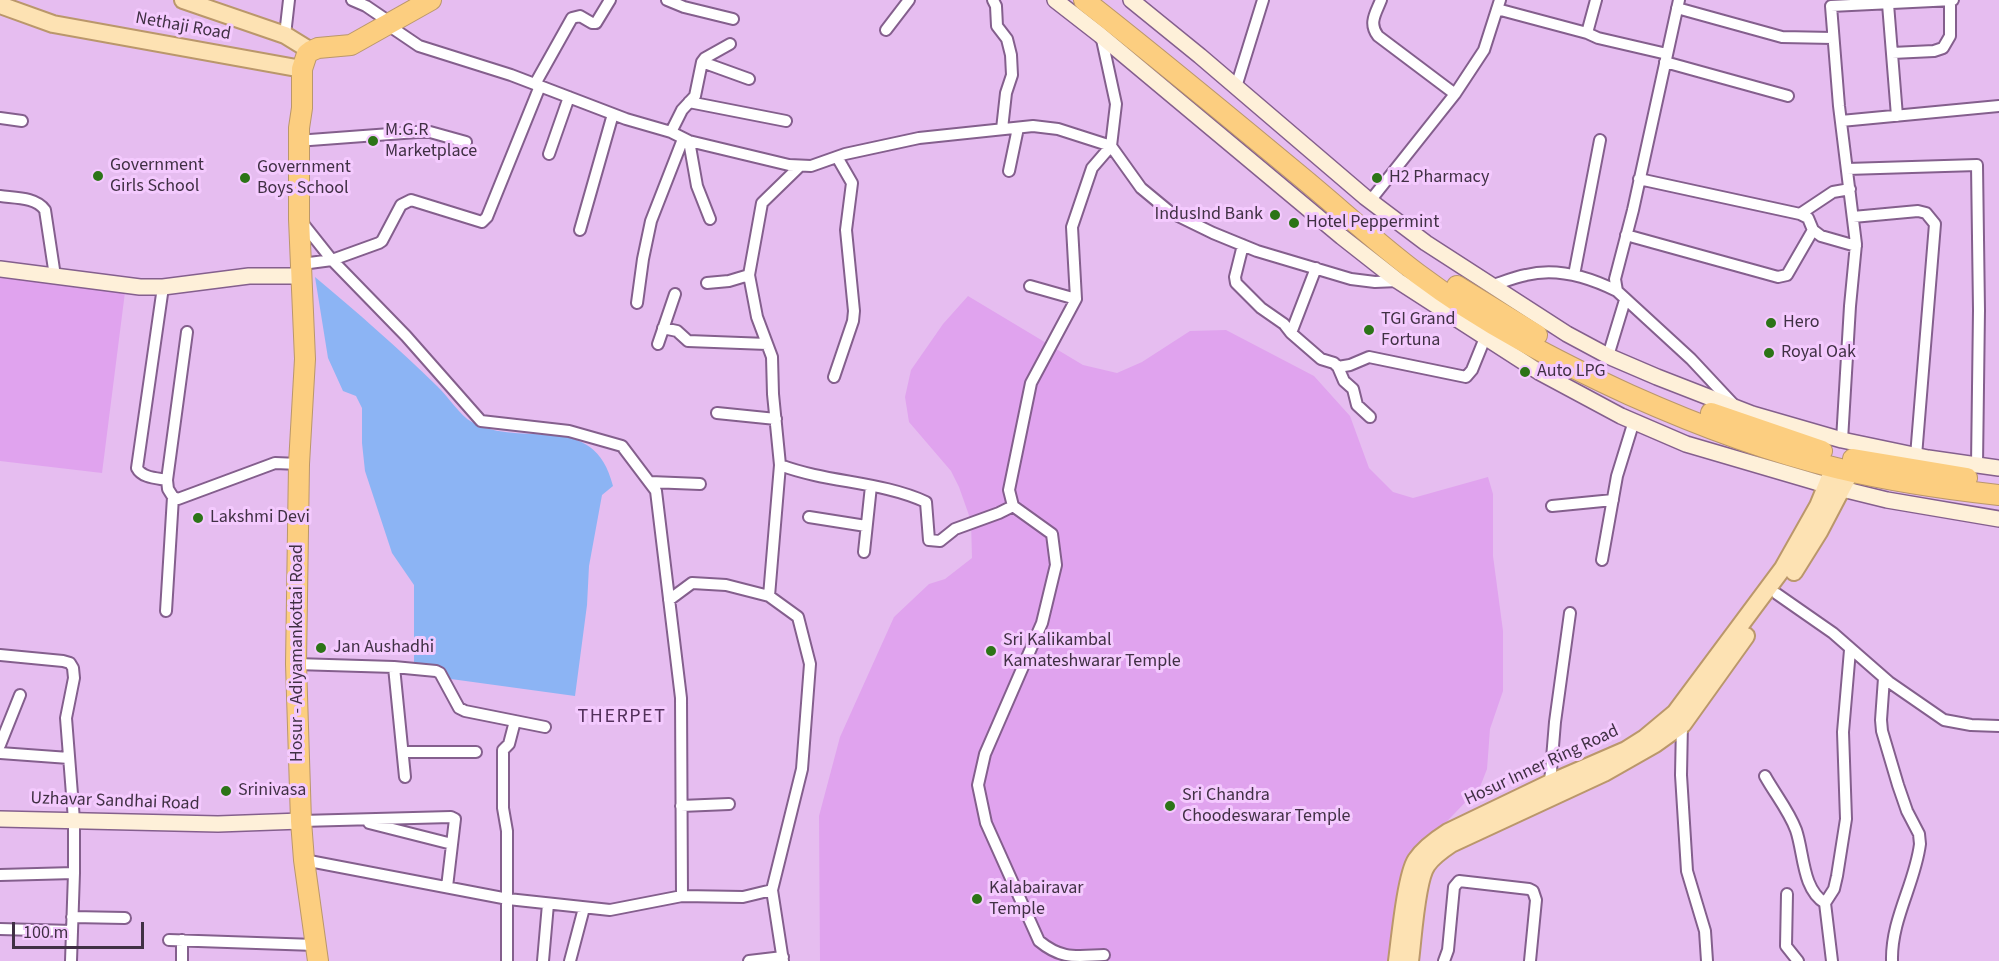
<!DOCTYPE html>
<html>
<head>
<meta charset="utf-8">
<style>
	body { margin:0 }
	#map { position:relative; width:1999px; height:961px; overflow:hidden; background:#e6bdf0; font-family:"Source Sans 3",sans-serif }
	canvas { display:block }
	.scale { position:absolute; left:12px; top:922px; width:132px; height:27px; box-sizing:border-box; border:3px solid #403044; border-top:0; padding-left:8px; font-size:18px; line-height:21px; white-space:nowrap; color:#403044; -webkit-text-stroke:4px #f4cafe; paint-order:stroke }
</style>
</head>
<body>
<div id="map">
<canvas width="1999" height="961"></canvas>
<div class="scale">100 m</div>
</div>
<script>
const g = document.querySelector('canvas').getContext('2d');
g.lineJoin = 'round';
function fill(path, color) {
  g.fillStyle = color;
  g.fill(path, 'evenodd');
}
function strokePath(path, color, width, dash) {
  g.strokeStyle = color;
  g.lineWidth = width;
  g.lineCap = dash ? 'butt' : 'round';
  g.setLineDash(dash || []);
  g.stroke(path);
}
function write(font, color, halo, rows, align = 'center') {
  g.font = font + ' "Source Sans 3",sans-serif';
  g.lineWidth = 6;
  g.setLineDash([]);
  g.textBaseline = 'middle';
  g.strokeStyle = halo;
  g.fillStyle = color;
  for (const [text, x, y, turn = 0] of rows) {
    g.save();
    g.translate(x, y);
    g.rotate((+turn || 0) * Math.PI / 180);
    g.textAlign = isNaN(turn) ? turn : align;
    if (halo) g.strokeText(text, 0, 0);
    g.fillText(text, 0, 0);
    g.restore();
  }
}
const green = new Path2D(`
	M0,274l125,18 -23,181 -102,-12z
	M968,296l115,69 34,8 25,-11 48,-31 36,-1 88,46 36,40 19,52 24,24 20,6 75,-21 5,17v62l10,75v60l-13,38 -3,40 -7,18 -77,80 -4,47 -9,47h-570l-1,-145 21,-79 54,-120 35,-33 16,-5 27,-21 -1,-37 -12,-34 -8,-16 -42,-49 -4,-25 6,-27 32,-46z`);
const water = new Path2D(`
	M315,277c42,35 83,71 122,109 11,10 23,30 35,36 50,28 122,-14 141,64l-11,9 -13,71 -2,39 -12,91 -124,-17 -37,-15v-79l-22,-32 -27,-82 -3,-28v-35l-6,-12 -13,-5 -15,-33z`);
const street = new Path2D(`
	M352,0l14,6 25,17
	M667,0l17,7 49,12
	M993,0l3,6 1,20 10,13 4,16 1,20 -6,18 -4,36
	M1381,0c-5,13 -13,23 -3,36l77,58
	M1596,0l-9,33 11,5 69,16
	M1679,0l-46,210 -18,69 2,12 74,68 43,46
	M1888,4l9,112
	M1677,8l105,29 51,1
	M1497,9l90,24
	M388,25l31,21 92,29 115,44 45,13 18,9 100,24 22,1 34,-12 74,-16 114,-12 25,3 53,17 30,42 29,24 43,21 44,18 94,28 24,3 23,-1
	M886,30l23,-30
	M285,35l4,-35
	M1101,35l15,69 -5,42 -19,22 -20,59 4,72 -45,84 -22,107 4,16 39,28 4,31 -14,58 -57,131 -7,31 8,38 53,118c23,19 37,15 65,14
	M1892,53l42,-2 9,-3 7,-12v-36
	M702,62l47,17
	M1665,62l123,34
	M535,84l37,-66 8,-2 12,7h4l14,-23
	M1236,87l27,-87
	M689,102l97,19
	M0,118l22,3
	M1841,121l158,-15
	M671,132l11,-22 13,-14 7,-34 3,-4 25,-14
	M310,140l107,-8h13l36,10
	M689,141l8,45 13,33
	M549,154l20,-57
	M800,166l-38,37 -13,72 8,42 15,40 1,37 7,71c48,18 100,16 146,37l3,38 11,1 15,-12 44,-16 14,-7
	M1847,169l130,-4 2,145 -2,155
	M1009,171l9,-43
	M1639,179l161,35 8,4 5,12 8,6 35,10
	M0,196c15,2 36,1 45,14l10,66
	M1370,201l85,-107 29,-44 16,-50
	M1800,214l33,-22 17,-3
	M1853,217l65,-6 8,2 9,11 -19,232
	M301,221l31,39 74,76 75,85 88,10 53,15 34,45 25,207 1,198 -72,14 -102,-11 -204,-39
	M580,230l33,-116
	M1626,235l152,42 9,-2 26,-45
	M1243,245l-8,32 1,6 25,25 23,16 7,9
	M302,264l30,-4 47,-17 3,-2 19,-36 10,-5 71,22 5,-5 53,-131
	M1316,268l-25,65 30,26 13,4 4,4 6,14 9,8 4,16 13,12
	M1574,275l26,-135
	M707,283l22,-2 20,-6
	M1030,286l46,13
	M1491,286c12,-4 24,-9 35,-11 31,-8 63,2 91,16
	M163,287l-26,181c5,10 20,10 30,12l1,9 5,8 5,2 97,-36 24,1
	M637,303l6,-44 8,-38 32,-82
	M663,328l14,3 11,10 79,3
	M658,344l17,-50
	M1608,356l17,-56
	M1338,367l12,-2 19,-8 97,20 6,-7 13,-32
	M834,377l19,-56 1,-10 -8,-81 6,-47 -15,-26
	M717,413l59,6
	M1842,440l8,-134 6,-62 -17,-138 -8,-100 122,-6
	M167,480l20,-148
	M650,482l50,2
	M1552,506l61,-6
	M809,517l57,9
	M864,552l7,-66
	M1602,560l15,-84 17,-55
	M1777,594l56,39 56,49 55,38 27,5 28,1
	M769,596l11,-131
	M669,600l23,-17 34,2 43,11 29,21 12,47 -8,105 -30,121 -29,7 -61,-1
	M166,611l7,-114
	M0,655l63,6 7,2 3,5 1,10 -8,40 8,102v53l-3,88
	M296,664l98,3 42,4 4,2 19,35 6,3 80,16
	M394,667l11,110
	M1884,678l-3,42 1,11 16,54 9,26 12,23 1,10c-5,40 -29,75 -28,117
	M1682,723l-1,52 6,96 18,60 2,30
	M0,745l20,-50
	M403,752h73
	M0,753l69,5
	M1765,776c10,18 24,35 31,54 8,23 6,59 29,73
	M1550,783l5,-61 15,-109
	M681,806l48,-2
	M301,821l150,-4 4,2 -8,68
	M369,823l83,21
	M0,875l74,-2
	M772,890l11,71
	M1787,894l-1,52 12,15
	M72,917l53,1
	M0,929l72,2
	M169,940l146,5
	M182,961v-21
	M507,961v-130l-4,-23v-58l6,-6 6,-23
	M543,961l5,-57
	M570,961l14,-53
	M749,961l34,-4
	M1444,961l4,-11 6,-63 5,-6 70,8 4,2 3,9 -6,61
	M1832,961l-7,-58 9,-14 3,-13 9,-57 -3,-87 7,-82`);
const secondary = new Path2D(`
	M1055,0l45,35 242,202 56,44 141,91 82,44 65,28 140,41 61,15 112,19
	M1131,0l69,56 165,141 61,46 141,91 41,22 49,21 95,37 90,26 86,18 71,10
	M0,269l140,18h23l86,-11h54
	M0,819l218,5 83,-3`);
const primary = new Path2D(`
	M183,0l102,35 26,16
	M0,5l53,19 249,45
	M1794,572l25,-40 32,-61
	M1397,961c3,-22 9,-86 19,-101 8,-12 21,-21 32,-28l102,-49 76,-33 19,-12 30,-25 108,-145 35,-62 16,-39
	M1410,961c3,-21 6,-81 17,-96 6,-9 15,-15 24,-21l153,-71 51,-29 28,-20 63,-88`);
const highway = new Path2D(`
	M1084,0c73,57 144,116 215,175 40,33 78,68 119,99 65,49 138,87 212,121 67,30 135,56 206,73 54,13 108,21 163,27
	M1457,286l80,49
	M1711,413l111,38
	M1853,459l114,19
	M318,961l-14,-101 -3,-39 -5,-157 3,-200 6,-105 -6,-140v-91l3,-20v-39l5,-15 4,-3 7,-3 33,-3 80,-45`);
const markers = [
	[373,141,6,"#2c7417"],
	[98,176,6,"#2c7417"],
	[245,178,6,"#2c7417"],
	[1377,178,6,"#2c7417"],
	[1275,215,6,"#2c7417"],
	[1294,223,6,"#2c7417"],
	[1771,323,6,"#2c7417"],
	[1369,330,6,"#2c7417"],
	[1769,353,6,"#2c7417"],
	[1525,372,6,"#2c7417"],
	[198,518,6,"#2c7417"],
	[321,648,6,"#2c7417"],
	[991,651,6,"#2c7417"],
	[226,791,6,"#2c7417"],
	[1170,806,6,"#2c7417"],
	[977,899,6,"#2c7417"]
];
const streetNames = [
	["Nethaji Road",183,27,10],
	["Hosur - Adiyamankottai Road",298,653,-90],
	["Hosur Inner Ring Road",1542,766,-25],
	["Uzhavar Sandhai Road",115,802,2]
];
const poiNames = [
	["M.G.R",385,131],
	["Marketplace",385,152],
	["Government",110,166],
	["Girls School",110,187],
	["Government",257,168],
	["Boys School",257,189],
	["H2 Pharmacy",1389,178],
	["IndusInd Bank",1263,215,"right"],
	["Hotel Peppermint",1306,223],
	["TGI Grand",1381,320],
	["Fortuna",1381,341],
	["Hero",1783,323],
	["Royal Oak",1781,353],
	["Auto LPG",1537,372],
	["Lakshmi Devi",210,518],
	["Sri Kalikambal",1003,641],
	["Kamateshwarar Temple",1003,662],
	["Jan Aushadhi",333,648],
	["Srinivasa",238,791],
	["Sri Chandra",1182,796],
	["Choodeswarar Temple",1182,817],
	["Kalabairavar",989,889],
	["Temple",989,910]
];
const neighbourhoodNames = [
	["THERPET",622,718]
];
fill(green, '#e0a3ee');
fill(water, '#8cb4f4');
strokePath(street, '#845f8d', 14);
strokePath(secondary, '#845f8d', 18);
strokePath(primary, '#ba976b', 20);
strokePath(highway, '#ba976b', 22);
strokePath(street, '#fff', 10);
strokePath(secondary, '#fef0d9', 15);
strokePath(primary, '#fde2b3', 16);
strokePath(highway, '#fcce80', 20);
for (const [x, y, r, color] of markers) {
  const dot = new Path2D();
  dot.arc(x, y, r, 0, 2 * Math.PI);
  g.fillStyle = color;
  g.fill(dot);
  strokePath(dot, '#f4cafe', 2);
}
write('18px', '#403044', '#f4cafe', streetNames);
write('18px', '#403044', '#f4cafe', poiNames, 'left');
g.letterSpacing = '1.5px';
write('20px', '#53305b', '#f4cafe', neighbourhoodNames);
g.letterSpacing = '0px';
</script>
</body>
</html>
